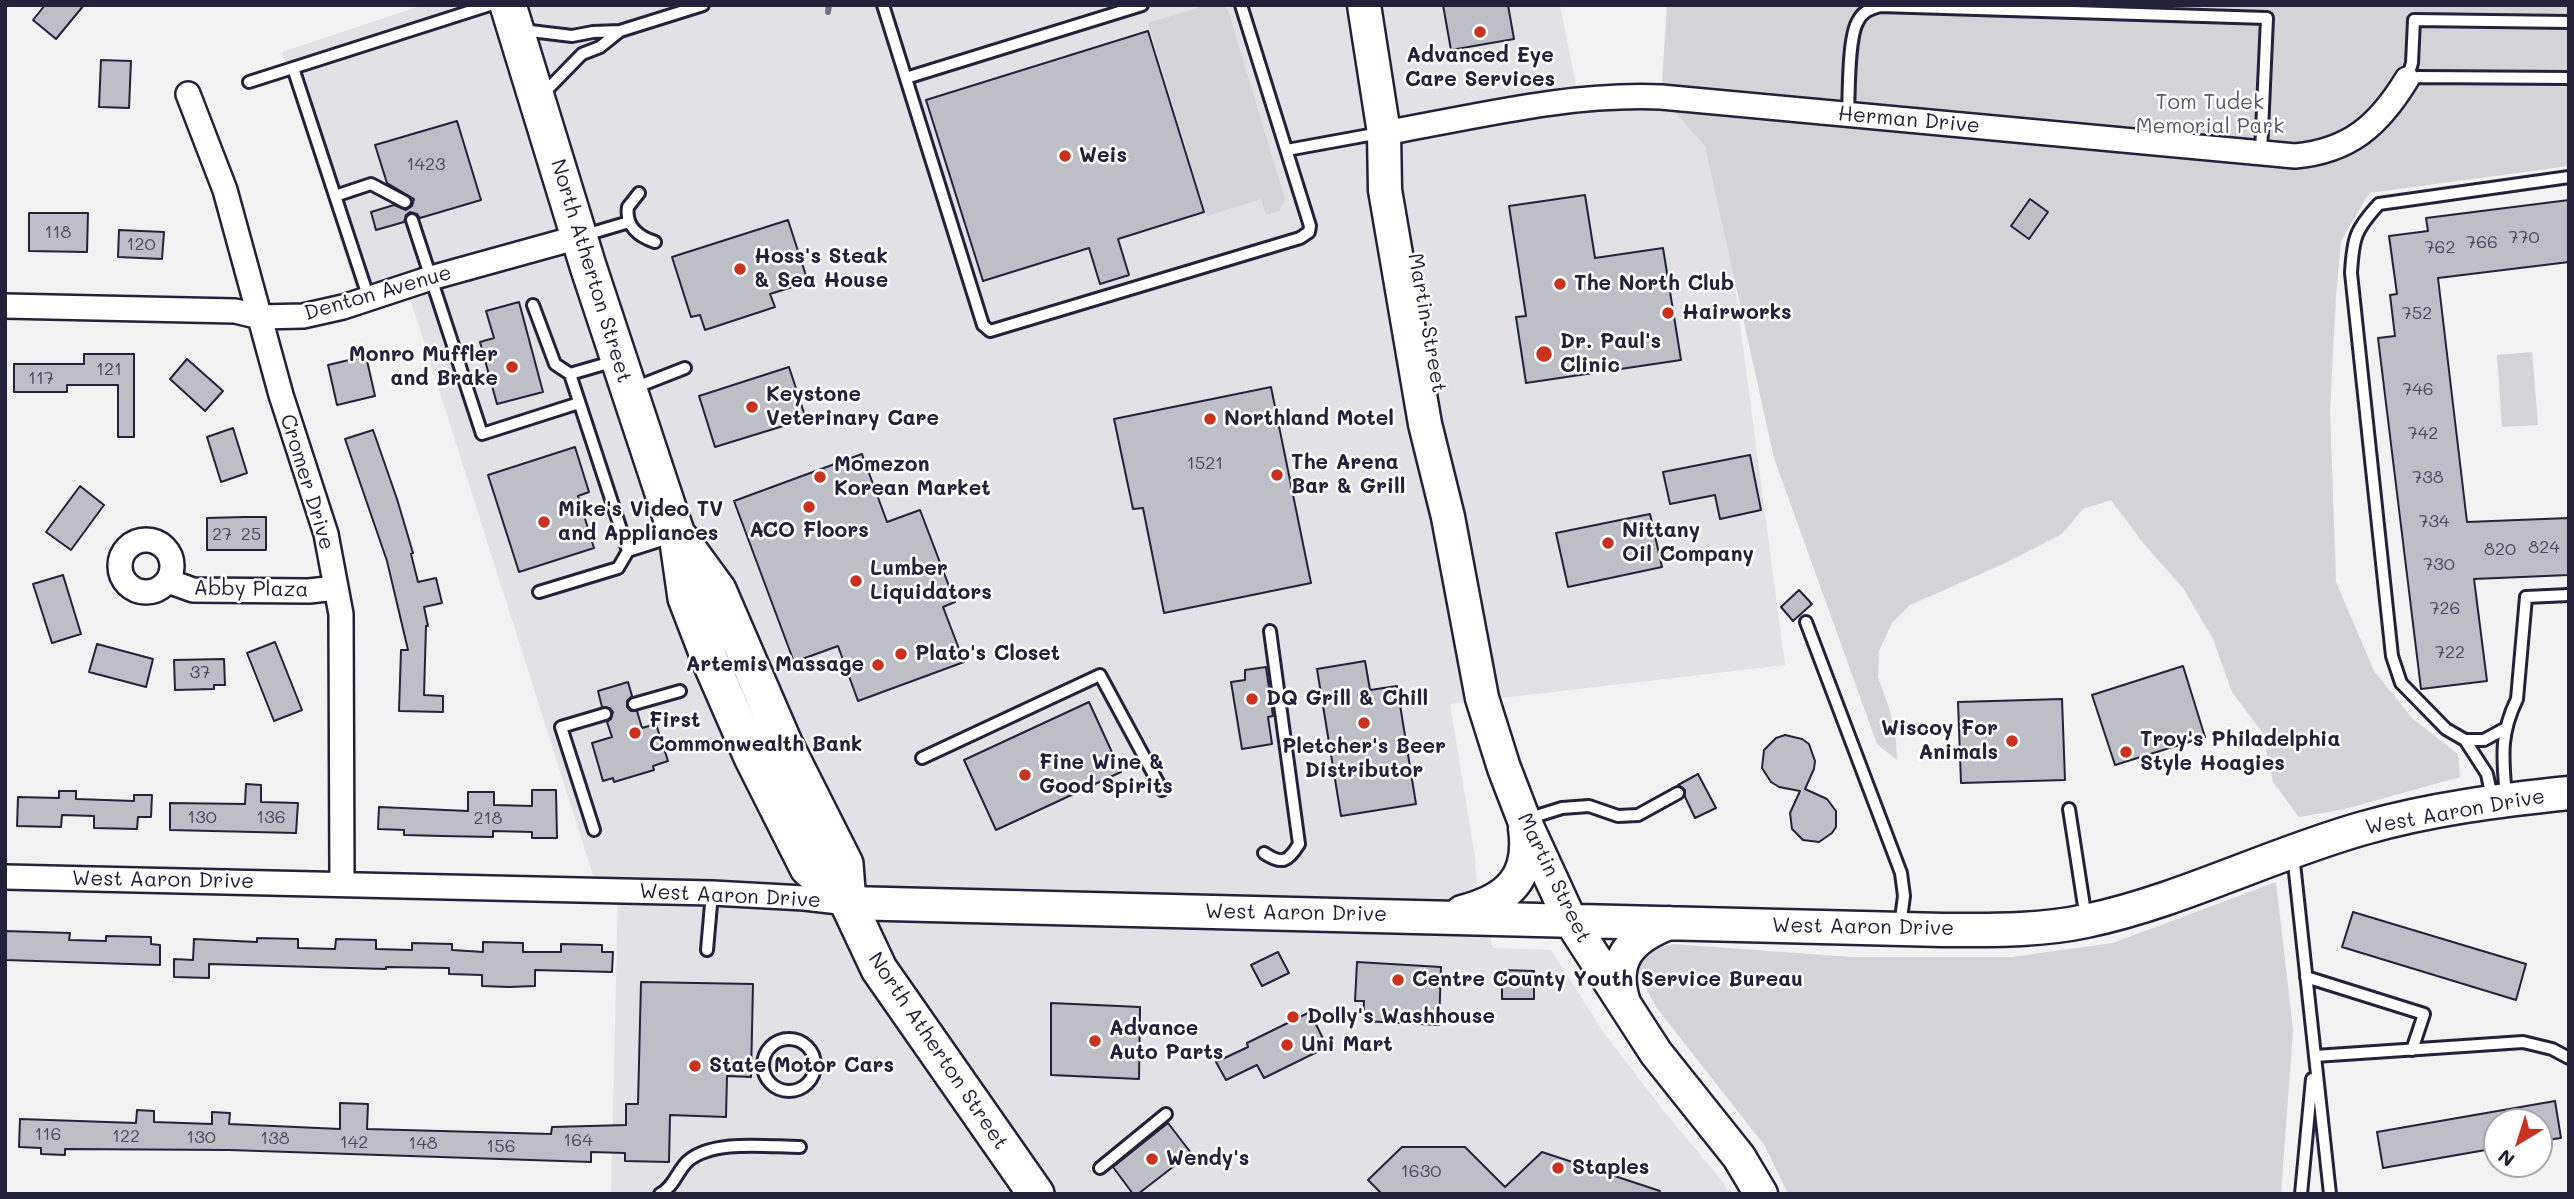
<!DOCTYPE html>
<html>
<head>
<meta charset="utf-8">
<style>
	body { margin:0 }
	#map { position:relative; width:2574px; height:1199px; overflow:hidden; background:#f2f2f3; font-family:Mali,sans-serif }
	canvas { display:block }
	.frame { position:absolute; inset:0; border:7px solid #22223b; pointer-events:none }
	.north { position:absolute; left:2483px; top:1108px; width:70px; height:70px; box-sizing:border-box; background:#fff; border:2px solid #a7a7b1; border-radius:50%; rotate:218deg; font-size:19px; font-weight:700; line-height:28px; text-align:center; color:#22223b }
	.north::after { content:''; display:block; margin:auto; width:24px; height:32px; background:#c8321e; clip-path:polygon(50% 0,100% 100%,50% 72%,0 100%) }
</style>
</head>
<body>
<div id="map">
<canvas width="2574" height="1199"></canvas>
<div class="frame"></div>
<div class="north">N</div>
</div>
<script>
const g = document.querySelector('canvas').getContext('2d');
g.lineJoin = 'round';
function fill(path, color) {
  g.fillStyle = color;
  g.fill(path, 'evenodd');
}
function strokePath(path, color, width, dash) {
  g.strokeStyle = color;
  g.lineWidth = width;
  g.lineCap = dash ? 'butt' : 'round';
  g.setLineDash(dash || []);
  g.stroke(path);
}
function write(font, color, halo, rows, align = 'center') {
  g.font = font + ' Mali,sans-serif';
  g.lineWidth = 5;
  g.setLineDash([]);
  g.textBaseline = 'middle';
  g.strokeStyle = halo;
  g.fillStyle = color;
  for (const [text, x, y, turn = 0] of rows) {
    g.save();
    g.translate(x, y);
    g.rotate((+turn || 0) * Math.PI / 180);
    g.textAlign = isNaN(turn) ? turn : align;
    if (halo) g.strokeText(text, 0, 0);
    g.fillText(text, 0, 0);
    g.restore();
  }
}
const built = new Path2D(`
	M423,5h1137l19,95 82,-3 44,49 26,110 54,409 -335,39 25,153 2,31 16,60 58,2 53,83 59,77 61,73 5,11h-1118l7,-301 -20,-2 -190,-599 -48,11 -78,-251z`);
const green = new Path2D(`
	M1207,5h15l6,5 57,189 -6,12 -13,4 -5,-16 -54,17 -59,-193z
	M1667,5h902v161l-200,27 -28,48 -5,55 -6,114 6,172 38,89 39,48 45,35 2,23 -115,32 -46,8 -26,-35 -11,-50 -30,-40 -19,-53 -30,-51 -39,-44 -33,-44 -28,9 -21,25 -59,30 -93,41 -18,18 -13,28 -1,26 12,34 6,29 1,20 -20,-16 -103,-286 -69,-312 -44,-49z
	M2532,352l6,73 -36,2 -5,-72z
	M2276,882l17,148 -12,164h-493l-23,-48 -109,-139 -18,-34 8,-22 27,-7 178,13h161l101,-14z`);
const stream = new Path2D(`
	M828,12l1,-7`);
const building = new Path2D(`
	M45,5h39l-28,34 -23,-19z
	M1443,5h65l6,34 -63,11z
	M1148,31l56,181 -86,27 11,36 -29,9 -11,-36 -106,33 -57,-181z
	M101,60l30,1 -2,47 -30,-1z
	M457,121l24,79 -61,18 -3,-4 -7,-2 -4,3 -2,7 -28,8 -5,-18 23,-7 12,5 6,-4 2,-7 -27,-16 -12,-38z
	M1585,195l10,63 68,-10 18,112 -155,23 -10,-66 10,-1 -17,-110z
	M2030,199l18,13 -19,27 -18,-13z
	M2569,200v62l-131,16 29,244 102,-4v57l-95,4 13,102 -66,8 -43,-351 17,-2 -5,-41 7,-1 -8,-58 39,-5 -2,-13z
	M29,213h59l-1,39 -58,-1z
	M788,220l20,62 -38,12 5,13 -70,23 -5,-15 -9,2 -19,-60z
	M119,230l45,2 -2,27 -44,-2z
	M519,302l24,90 -46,12 -17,-62 14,-4 -8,-27z
	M84,354h50v83h-16v-52h-51v7h-53v-28h70z
	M366,356l9,40 -38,9 -9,-40z
	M187,359l36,32 -18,20 -35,-32z
	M789,367l17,52 -91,28 -16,-51z
	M1271,387l40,196 -147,30 -21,-105 -10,1 -19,-90z
	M233,428l14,45 -26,9 -14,-45z
	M373,430l24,69 16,54 -2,1 7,28 18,-4 6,25 -18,4 4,19h-2l-2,69 19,1v16l-44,-1 2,-61h7l-21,-89 -42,-122z
	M575,447l14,45 -11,4 16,52 -75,24 -31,-97z
	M862,454l25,68 33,-12 35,92 -12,5 21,55 -106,39 -20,-55 -44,16 -60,-161z
	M1750,455l11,55 -41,9 -5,-24 -45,9 -7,-32z
	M80,486l24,19 -33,45 -25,-18z
	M1650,514l12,53 -94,20 -12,-54z
	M244,517h22v33h-59v-32z
	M63,575l18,59 -29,9 -19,-59z
	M1799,590l13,14 -19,17 -12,-14z
	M275,642l27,68 -28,11 -27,-68z
	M97,644l56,15 -7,28 -57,-15z
	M224,659l1,26h-11v4l-39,1 -1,-30z
	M1365,661l5,29 27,-4 19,118 -75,12 -24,-147z
	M2183,666l22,71 -90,28 -23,-70z
	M1266,667l7,49 -5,1 4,27 -30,5 -11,-67 14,-2v-10z
	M628,682l4,14 -5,5v6l4,4h6l5,17 14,-4 12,37 -15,5 1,4 -40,12 -1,-4 -10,3 -11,-38 20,-6 -5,-15 4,-3 2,-7 -3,-4 -8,-1 -4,-16z
	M2062,699l3,81 -104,3 -3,-81z
	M1089,702l32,70 -125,58 -32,-70z
	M1785,735l17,4 7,5 6,17 -1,8 -9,20 22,10 9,12v16l-4,6 -13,9 -16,-2 -11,-11 -2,-16 10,-22 -21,-4 -8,-5 -9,-14 2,-18 12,-12z
	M1698,774l18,34 -21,10 -10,-21v-7l-7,-5z
	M246,784l15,1v17l37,1 -2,30 -126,-3v-27l75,1z
	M532,790h24l1,48h-25v-6l-39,-1v6l-51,-1 -38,-1v-5l-26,-1 1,-22 89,4v-19h26v13l38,1z
	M59,791h17v8l58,2v-6h18l-1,22h-13l-1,12 -43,-1v-12l-32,-1 -1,12 -44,-1 1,-29 41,1z
	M2353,912l173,52 -10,36 -174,-53z
	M5,931l65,2 -1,7 37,1v-5l45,1v7l9,1v20l-155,-5z
	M257,938l41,1v9l37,1 1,-10 40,1v9l36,1v-7l40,1v6l31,2v-10l40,1v9h38v-8l41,1v7h11l-1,20 -77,-2v16l-26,1 -27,-1v-11l-33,-1v-6l-63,-1v2l-177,-5v14l-35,-1v-18l19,1 1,-21 63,3z
	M1278,952l11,21 -27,13 -11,-21z
	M1357,962l84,5 -2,58 -76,-4 1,-20h-9z
	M1502,970l32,1v28h-32z
	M641,982l112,2 -2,93 -24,-1 -1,41 -56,-2 -1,47 -44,-1v-8l-34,-1v10l-362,-12 -164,-1v6l-24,-1v-6l-22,-1 1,-28 116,4 1,-13 17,1v11l58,2v-12l18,1 -1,11 111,5v-26l28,1 -1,25 184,5 1,-7 74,-2v-21h12z
	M1051,1003l89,4 -1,72 -88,-4z
	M1310,1012l17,35 -63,31 -7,-13 -31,15 -10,-18 32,-15 -1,-4z
	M2555,1101l6,37 -22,3v-19h-42v26l-114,20 -6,-36z
	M1168,1123l23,30 -53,41h-5l-20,-27z
	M1402,1147h63l40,40 37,-35 118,39 -1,3h-277l-14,-14z`);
const lane = new Path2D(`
	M883,5l100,320 7,6 310,-93 9,-6 1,-6 -69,-221
	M2569,22l-155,-2 -2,43 -5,16 12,-2 150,1
	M522,30l50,6 21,-4 27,-1 83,-26
	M293,68l76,231
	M906,78l236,-73
	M249,82l241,-77
	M542,95l40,-41 18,-7 20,-16
	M1848,114c1,-21 0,-77 10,-93 5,-10 12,-12 22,-15l387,12 -6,135
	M1287,150l93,-17
	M639,193l-11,14c-3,19 11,30 27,35
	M335,196l36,-12 34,18
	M412,220l70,214 97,-31
	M585,235l44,-13
	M533,305l22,59 15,10 58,177 -10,17 -79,24
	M570,374l45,-13
	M634,388l51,-20
	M628,551l44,-14
	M1806,622l95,251 3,23 -4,30
	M634,704l46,-13
	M2465,740h19l22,-12
	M922,758l178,-83 62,115
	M2492,798l-5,-24 -22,-34 -19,-11 -45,-46 -9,-27 -41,-383c2,-35 4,-43 28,-69l190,-27
	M2506,798c-3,-39 -7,-62 11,-99l9,-102 43,-2
	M2069,809l17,110
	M1527,819l35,-11 27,-2 29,10 20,-1 40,-22
	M594,830l-33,-103 44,-13
	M1264,853c18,12 24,9 35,-9l-29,-213
	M2293,854l37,340
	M707,950l5,-57
	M2306,977l118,37 -12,36
	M763 1065a26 26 0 1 1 52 0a26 26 0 1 1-52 0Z
	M2315,1056l208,-14 29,7 17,9
	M1100,1168l66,-54
	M660,1194c14,-7 17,-23 28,-33 26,-22 80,-14 112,-14
	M2301,1194l11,-115`);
const street = new Path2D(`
	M188,94l37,96 56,205 45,139 15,80 1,270
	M1384,133c91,-16 184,-40 277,-36l634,59c55,-5 84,-31 112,-77
	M5,306l230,5 25,6 43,-1 40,-9 88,-29 148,-41
	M120 566a26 26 0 1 1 52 0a26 26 0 1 1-52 0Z
	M168,581l25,9 116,1 27,-3
	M5,877l707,16 92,5 44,5`);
const secondary = new Path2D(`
	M1364,5l20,128 1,57 40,234 23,93 34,181 22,70 20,52 46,100 86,133 83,104 22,37
	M848,903l1095,27c48,0 97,1 143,-9 95,-20 185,-67 278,-93 66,-19 137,-28 205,-35
	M1462,912c47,-12 70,-35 63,-84
	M1624,1003c-14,-43 6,-65 45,-80`);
const primary = new Path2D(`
	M508,5l80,261 89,269 9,63 25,65 41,94 56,111 40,35
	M680,538l38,52 66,153 61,121 3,39 31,66 157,225`);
const markers = [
	[1480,32,7,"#c8321e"],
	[1065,156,7,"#c8321e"],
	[740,269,7,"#c8321e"],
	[1560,284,7,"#c8321e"],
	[1668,313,7,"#c8321e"],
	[1544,354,9,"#c8321e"],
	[512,367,7,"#c8321e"],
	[752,407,7,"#c8321e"],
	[1210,419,7,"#c8321e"],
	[1277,475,7,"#c8321e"],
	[820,477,7,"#c8321e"],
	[809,507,7,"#c8321e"],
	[544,522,7,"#c8321e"],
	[1608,543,7,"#c8321e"],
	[856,581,7,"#c8321e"],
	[901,654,7,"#c8321e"],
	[878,665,7,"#c8321e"],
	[1252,699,7,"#c8321e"],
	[1364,723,7,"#c8321e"],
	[635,733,7,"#c8321e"],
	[2012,741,7,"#c8321e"],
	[2126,752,7,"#c8321e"],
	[1025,775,7,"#c8321e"],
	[1398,980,7,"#c8321e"],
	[1293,1017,7,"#c8321e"],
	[1095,1041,7,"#c8321e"],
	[1287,1045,7,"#c8321e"],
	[695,1066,7,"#c8321e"],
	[1152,1159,7,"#c8321e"],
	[1558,1168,7,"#c8321e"]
];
const numberNames = [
	["1423",426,164],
	["118",58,232],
	["770",2524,237],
	["766",2482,242],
	["120",141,244],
	["762",2440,247],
	["752",2417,313],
	["121",109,369],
	["117",41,378],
	["746",2418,389],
	["742",2423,433],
	["1521",1205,463],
	["738",2428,477],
	["734",2434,521],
	["27",222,534],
	["25",251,534],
	["824",2544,547],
	["820",2500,549],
	["730",2439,564],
	["726",2445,608],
	["722",2450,652],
	["37",200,672],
	["130",202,817],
	["136",271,817],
	["218",488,818],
	["116",48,1134],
	["122",126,1136],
	["130",201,1137],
	["138",275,1138],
	["164",578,1140],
	["142",354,1142],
	["148",423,1143],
	["156",501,1146],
	["1630",1421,1171]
];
const poiNames = [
	["Advanced Eye",1480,56,"center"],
	["Care Services",1480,80,"center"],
	["Weis",1079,156],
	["Hoss's Steak",754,257],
	["& Sea House",754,281],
	["The North Club",1574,284],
	["Hairworks",1682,313],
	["Dr. Paul's",1560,342],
	["Clinic",1560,366],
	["Monro Muffler",498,355,"right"],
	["and Brake",498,379,"right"],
	["Keystone",766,395],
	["Veterinary Care",766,419],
	["Northland Motel",1224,419],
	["The Arena",1291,463],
	["Bar & Grill",1291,487],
	["Momezon",834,465],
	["Korean Market",834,489],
	["Mike's Video TV",558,510],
	["and Appliances",558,534],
	["ACO Floors",809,531,"center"],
	["Nittany",1622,531],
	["Oil Company",1622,555],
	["Lumber",870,569],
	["Liquidators",870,593],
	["Plato's Closet",915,654],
	["Artemis Massage",864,665,"right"],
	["DQ Grill & Chill",1266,699],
	["First",649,721],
	["Commonwealth Bank",649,745],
	["Wiscoy For",1998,729,"right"],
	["Animals",1998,753,"right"],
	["Troy's Philadelphia",2140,740],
	["Style Hoagies",2140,764],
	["Pletcher's Beer",1364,747,"center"],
	["Distributor",1364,771,"center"],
	["Fine Wine &",1039,763],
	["Good Spirits",1039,787],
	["Centre County Youth Service Bureau",1412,980],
	["Dolly's Washhouse",1307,1017],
	["Advance",1109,1029],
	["Auto Parts",1109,1053],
	["Uni Mart",1301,1045],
	["State Motor Cars",709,1066],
	["Wendy's",1166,1159],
	["Staples",1572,1168]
];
const parkNames = [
	["Tom Tudek",2210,103],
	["Memorial Park",2210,127]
];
const streetNames = [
	["Herman Drive",1909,120,5],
	["North Atherton Street",591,271,73],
	["Denton Avenue",378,293,-16],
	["Martin Street",1427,323,80],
	["Cromer Drive",307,482,73],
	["Abby Plaza",251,589,1],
	["West Aaron Drive",2455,812,-10],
	["Martin Street",1554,878,64],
	["West Aaron Drive",163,880,1],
	["West Aaron Drive",730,896,3],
	["West Aaron Drive",1296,913,1],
	["West Aaron Drive",1863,927,1],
	["North Atherton Street",938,1051,56]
];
fill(built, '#e2e2e6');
fill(green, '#d3d3d8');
strokePath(stream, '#727282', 6);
fill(building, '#bebec6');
strokePath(building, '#22223b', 2);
strokePath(lane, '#22223b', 16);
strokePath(street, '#22223b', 28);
strokePath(secondary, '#22223b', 37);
strokePath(primary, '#22223b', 40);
strokePath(lane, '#fff', 10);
strokePath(street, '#fff', 23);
strokePath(secondary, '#fff', 32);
strokePath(primary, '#fff', 35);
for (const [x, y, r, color] of markers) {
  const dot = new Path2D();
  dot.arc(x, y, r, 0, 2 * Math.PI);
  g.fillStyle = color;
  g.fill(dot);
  strokePath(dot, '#fff', 2.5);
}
write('18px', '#49495e', null, numberNames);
write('bold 21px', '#22223b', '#fff', poiNames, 'left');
write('21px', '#57576a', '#fff', parkNames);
write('21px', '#22223b', '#fff', streetNames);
</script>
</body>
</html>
